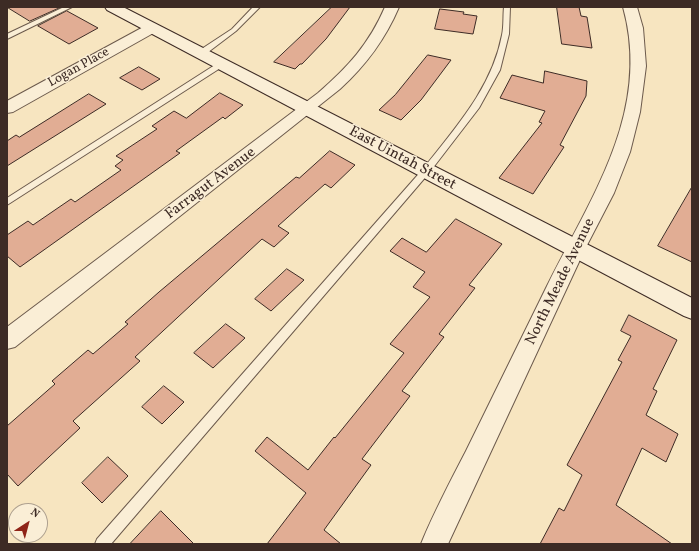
<!DOCTYPE html>
<html>
<head>
<meta charset="utf-8">
<style>
	body { margin:0 }
	#map { position:relative; width:699px; height:551px; overflow:hidden; background:#f7e5c0; font-family:Vollkorn,serif }
	canvas { display:block }
	.frame { position:absolute; inset:0; border:8px solid #3d2b25; pointer-events:none }
	.north { position:absolute; left:8px; top:503px; width:40px; height:40px; box-sizing:border-box; background:#faeed6; border:1px solid #aea08f; border-radius:50%; rotate:36deg; font-size:11px; font-weight:700; line-height:16px; text-align:center; color:#3d2b25 }
	.north::after { content:''; display:block; margin:auto; width:14px; height:18px; background:#8f2418; clip-path:polygon(50% 0,100% 100%,50% 72%,0 100%) }
</style>
</head>
<body>
<div id="map">
<canvas width="699" height="551"></canvas>
<div class="frame"></div>
<div class="north">N</div>
</div>
<script>
const g = document.querySelector('canvas').getContext('2d');
g.lineJoin = 'round';
function fill(path, color) {
  g.fillStyle = color;
  g.fill(path, 'evenodd');
}
function strokePath(path, color, width, dash) {
  g.strokeStyle = color;
  g.lineWidth = width;
  g.lineCap = dash ? 'butt' : 'round';
  g.setLineDash(dash || []);
  g.stroke(path);
}
function write(font, color, halo, rows, align = 'center') {
  g.font = font + ' Vollkorn,serif';
  g.lineWidth = 3;
  g.setLineDash([]);
  g.textBaseline = 'middle';
  g.strokeStyle = halo;
  g.fillStyle = color;
  for (const [text, x, y, turn = 0] of rows) {
    g.save();
    g.translate(x, y);
    g.rotate((+turn || 0) * Math.PI / 180);
    g.textAlign = isNaN(turn) ? turn : align;
    if (halo) g.strokeText(text, 0, 0);
    g.fillText(text, 0, 0);
    g.restore();
  }
}
const building = new Path2D(`
	M7,7h51l1,1 -29,13z
	M332,7h18l-24,32 -24,25h-2l-5,5 -21,-7z
	M557,7h22l2,9 6,1 5,31 -30,-4z
	M440,9l24,3 -1,2 14,2 -4,18 -38,-5z
	M67,11l31,17 -29,16 -31,-18z
	M428,55l23,5 -30,40 -20,20 -22,-10 16,-15z
	M139,67l21,12 -18,11 -22,-12z
	M545,71l42,10 -1,15 -26,49 4,2 -31,47 -34,-16 43,-55 -3,-1 6,-11 -45,-13 12,-23 31,8z
	M220,93l23,12 -18,14 -2,-2 -47,34 4,2 -160,114 -13,-11v-21l21,-14 5,4 38,-26 4,3 46,-32 -6,-4 8,-6 -7,-4 41,-27 -5,-3 22,-15 12,7z
	M89,94l17,10 -99,62v-25l9,-6 3,2z
	M330,151l25,14 -24,23 -6,-4 -47,42 11,7 -15,14 -12,-8 -127,118 5,4 -67,60 7,7 -62,58 -11,-12v-48l48,-42 -3,-3 36,-31 5,4 35,-30 -3,-2 34,-30 137,-115 3,1z
	M692,187v75l-34,-16z
	M456,219l46,25 -33,41 6,3 -36,46 5,3 -42,54 8,5 -48,63 9,6 -47,65 17,14h-74l39,-51 -51,-42 12,-14 41,33 26,-33 1,1 69,-85 -14,-9 40,-47 -17,-10 12,-15 -35,-21 12,-13 24,14z
	M287,269l17,11 -33,31 -16,-12z
	M629,315l48,25 -24,49 4,2 -11,24 32,19 -12,28 -24,-14 -26,57 56,39h-132l19,-36 5,3 18,-36 -15,-10 55,-103 -4,-2 13,-24 -10,-5z
	M226,324l19,14 -32,30 -19,-15z
	M164,386l20,16 -22,22 -20,-17z
	M108,457l20,19 -26,27 -20,-20z
	M161,511l33,33h-64z`);
const service = new Path2D(`
	M64,7h8l-65,32v-5z
	M253,7h7l-24,24 -33,25h-6v-4l35,-23z
	M504,7h6l-1,27 -9,36 -21,38 -50,65 -318,371h-16l2,-5 326,-370c32,-41 69,-81 79,-134 2,-9 1,-19 2,-28z
	M218,63h6l1,2 -218,140v-7z`);
const minor = new Path2D(`
	M385,7h14c-14,33 -33,58 -59,82l-325,258 -8,2v-22l311,-234c30,-26 51,-49 67,-86z
	M623,7h14l6,21 3,38 -6,46 -10,40 -16,41 -29,56 -137,295h-27c13,-32 29,-62 45,-93 27,-55 54,-110 81,-165 44,-89 105,-175 76,-279z
	M152,24l5,1 2,3 -2,3 -144,81 -6,1v-12l140,-76z`);
const secondary = new Path2D(`
	M105,7h18l569,291v21l-8,-3 -577,-306z`);
const farStreetnames = [
	["Logan Place",79,68,-29]
];
const streetNames = [
	["East Uintah Street",402,159,28],
	["Farragut Avenue",211,184,-37],
	["North Meade Avenue",561,282,-64]
];
fill(building, '#e1ad94');
strokePath(building, '#3d2b25', 1);
strokePath(service, '#6c5a4c', 2);
strokePath(minor, '#6c5a4c', 2);
strokePath(secondary, '#3d2b25', 2);
fill(service, '#faeed6');
fill(minor, '#faeed6');
fill(secondary, '#faeed6');
write('13px', '#3d2b25', '#faeed6', farStreetnames);
write('15px', '#3d2b25', '#faeed6', streetNames);
</script>
</body>
</html>
